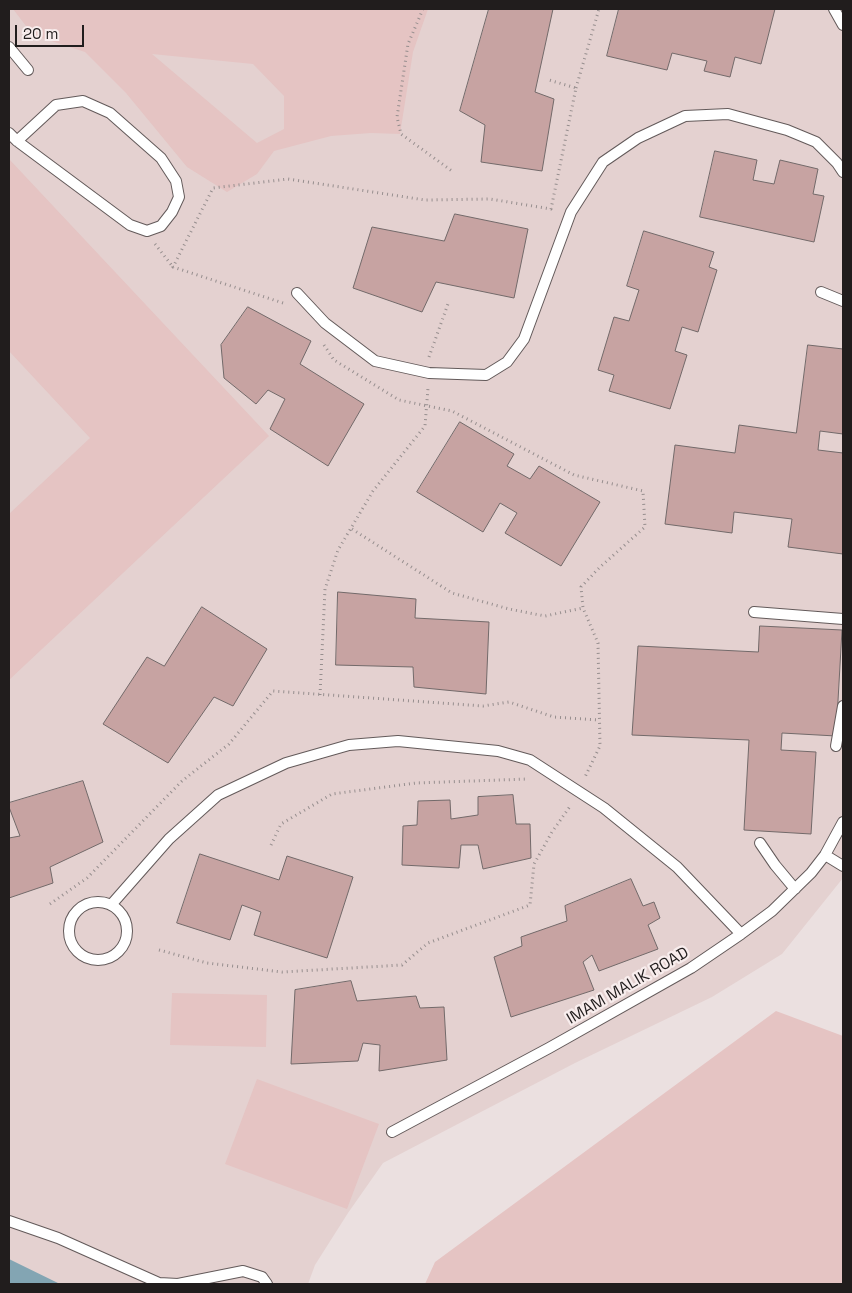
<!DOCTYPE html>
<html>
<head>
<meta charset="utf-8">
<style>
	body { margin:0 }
	#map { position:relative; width:852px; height:1293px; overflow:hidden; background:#ebe0e0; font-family:"Space Grotesk",sans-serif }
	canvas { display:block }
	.frame { position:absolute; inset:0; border:10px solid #211d1d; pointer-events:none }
	.scale { position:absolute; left:15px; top:25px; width:69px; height:22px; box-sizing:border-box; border:2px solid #211d1d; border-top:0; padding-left:6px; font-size:15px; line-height:18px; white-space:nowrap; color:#211d1d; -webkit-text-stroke:4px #f8eded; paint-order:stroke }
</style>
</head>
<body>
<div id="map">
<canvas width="852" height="1293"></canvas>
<div class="frame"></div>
<div class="scale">20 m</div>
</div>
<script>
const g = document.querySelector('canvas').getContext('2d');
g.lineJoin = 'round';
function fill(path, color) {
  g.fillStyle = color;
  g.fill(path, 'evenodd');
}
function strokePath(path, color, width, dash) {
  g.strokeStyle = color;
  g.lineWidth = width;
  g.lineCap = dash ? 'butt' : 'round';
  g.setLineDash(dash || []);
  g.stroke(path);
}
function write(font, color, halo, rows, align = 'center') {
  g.font = font + ' "Space Grotesk",sans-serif';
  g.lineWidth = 4.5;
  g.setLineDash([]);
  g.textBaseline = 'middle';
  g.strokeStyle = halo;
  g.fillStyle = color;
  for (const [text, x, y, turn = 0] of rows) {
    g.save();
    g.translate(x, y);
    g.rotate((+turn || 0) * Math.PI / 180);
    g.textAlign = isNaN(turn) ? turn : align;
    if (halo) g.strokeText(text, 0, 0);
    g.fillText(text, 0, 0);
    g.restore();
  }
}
const built = new Path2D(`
	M9,9h834v869l-61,76 -70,43 -137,66 -192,100 -35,50 -33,52 -7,19h-299z`);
const green = new Path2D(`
	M13,9h415l-15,43 -13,82 -29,-1 -40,3 -57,15 -17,23 -30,18 -40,-25 -61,-74 -41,-41 -52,-17zM152,54l101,10 31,32v33l-27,14z
	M9,159l260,277 -260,244v-166l81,-76 -81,-87z
	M172,993l95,2 -1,52 -96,-2z
	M776,1011l67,25v248h-418l10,-22z
	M257,1079l122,45 -32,85 -122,-45z`);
const water = new Path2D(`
	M9,1259l4,2 47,23h-51z`);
const building = new Path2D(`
	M489,9h64l-18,83 19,7 -12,72 -61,-9 4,-37 -25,-14z
	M619,9h156l-14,55 -26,-7 -5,20 -26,-6 3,-10 -35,-8 -5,17 -60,-14z
	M715,151l42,9 -4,20 21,4 6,-24 38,9 -5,25 11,2 -10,46 -114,-25z
	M455,214l73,15 -14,69 -78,-16 -14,30 -69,-24 19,-61 72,14z
	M644,231l70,21 -5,15 8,3 -19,62 -16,-5 -7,24 12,4 -17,54 -61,-18 5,-16 -16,-5 16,-53 15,4 10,-31 -12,-4z
	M248,307l63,34 -11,23 64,40 -36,62 -58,-37 15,-30 -17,-9 -12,14 -32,-26 -3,-33z
	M808,345l35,4v85l-23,-3 -2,19 25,3v101l-55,-7 4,-28 -58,-7 -2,21 -67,-9 10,-79 60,8 4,-28 57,8z
	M460,422l54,32 -7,12 23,13 9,-13 61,36 -39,64 -56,-33 12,-20 -17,-10 -17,29 -66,-40z
	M338,592l78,7 -1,19 74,4 -3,72 -72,-7 -1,-20 -77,-2z
	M202,607l65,42 -34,57 -19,-9 -46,66 -65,-39 44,-67 17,9z
	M760,626l82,4 -6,106 -54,-3 -1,17 35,2 -5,82 -67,-4 5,-90 -117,-5 6,-89 120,6z
	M83,781l20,61 -53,25 3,16 -44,15v-60l11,-2 -11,-29v-4z
	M513,795l3,29h14l1,34 -48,11 -5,-24h-17l-2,23 -57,-3 1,-39 14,-1 1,-24 32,-1 1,19 27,-4v-18z
	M200,854l79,26 8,-24 66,21 -26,81 -73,-23 7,-23 -19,-7 -12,35 -53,-17z
	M631,879l12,27 11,-4 6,16 -12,7 10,24 -59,22 -7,-16 -9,7 11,28 -83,27 -17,-60 28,-11 -1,-9 46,-16 -2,-15z
	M351,981l6,20 59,-5 4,12 24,-1 3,53 -68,11 1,-26 -17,-2 -5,18 -67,3 4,-74z`);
const path = new Path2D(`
	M423,9l-15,35 -11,73 4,17 51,37
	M576,88l23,-79
	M155,244l18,23
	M283,303l-110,-36 40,-79 75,-9 137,21 65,-1 61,10 25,-121 -27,-8
	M324,345l10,15 65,40 53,11 122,64 69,16 2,36 -46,41 -18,19 2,21 15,35 2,103 -15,31
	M429,357l20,-56
	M352,529l100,64 57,16 36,7 38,-8
	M320,695l5,-106 13,-39 35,-59 52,-65 3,-38
	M271,845l10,-21 51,-30 84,-11 112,-4
	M50,904l37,-26 95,-97 47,-37 44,-53 210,15 26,-4 45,15 45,3
	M159,950l48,13 75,9 120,-7 26,-22 102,-38 4,-41 18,-32 19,-27`);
const service = new Path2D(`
	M834,9l9,16
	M9,47l19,23
	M9,133l8,8 113,84 17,6 14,-5 11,-14 7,-15 -3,-16 -15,-23 -51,-45 -27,-12 -27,4 -39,36
	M821,292l22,9
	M297,293l28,30 50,38 54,12 57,2 21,-13 17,-23 47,-127 32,-50 35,-24 47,-22 43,-2 59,16 29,12 21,21 6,9
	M754,612l89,7
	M836,746l7,-40
	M760,843l15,22 20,24
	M825,855l18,11
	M69 931a29 29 0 1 1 58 0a29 29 0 1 1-58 0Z
	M111,905l58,-66 49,-44 68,-32 63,-18 49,-4 100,10 32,9 74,48 73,59 64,67
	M392,1132l157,-84 142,-80 50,-34 31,-23 39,-38 14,-18 18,-33
	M9,1221l49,17 101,45 19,1 65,-13 19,6 5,7`);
const streetNames = [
	["IMAM MALIK ROAD",628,986,-30]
];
fill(built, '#e4d1d0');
fill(green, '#e5c4c3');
fill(water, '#83a5b3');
fill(building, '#c7a3a2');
strokePath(building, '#736a6a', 1);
strokePath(service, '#635a5a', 12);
strokePath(path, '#968e8e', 3, [1, 4]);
strokePath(service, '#fff', 10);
write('16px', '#211d1d', '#f8eded', streetNames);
</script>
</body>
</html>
